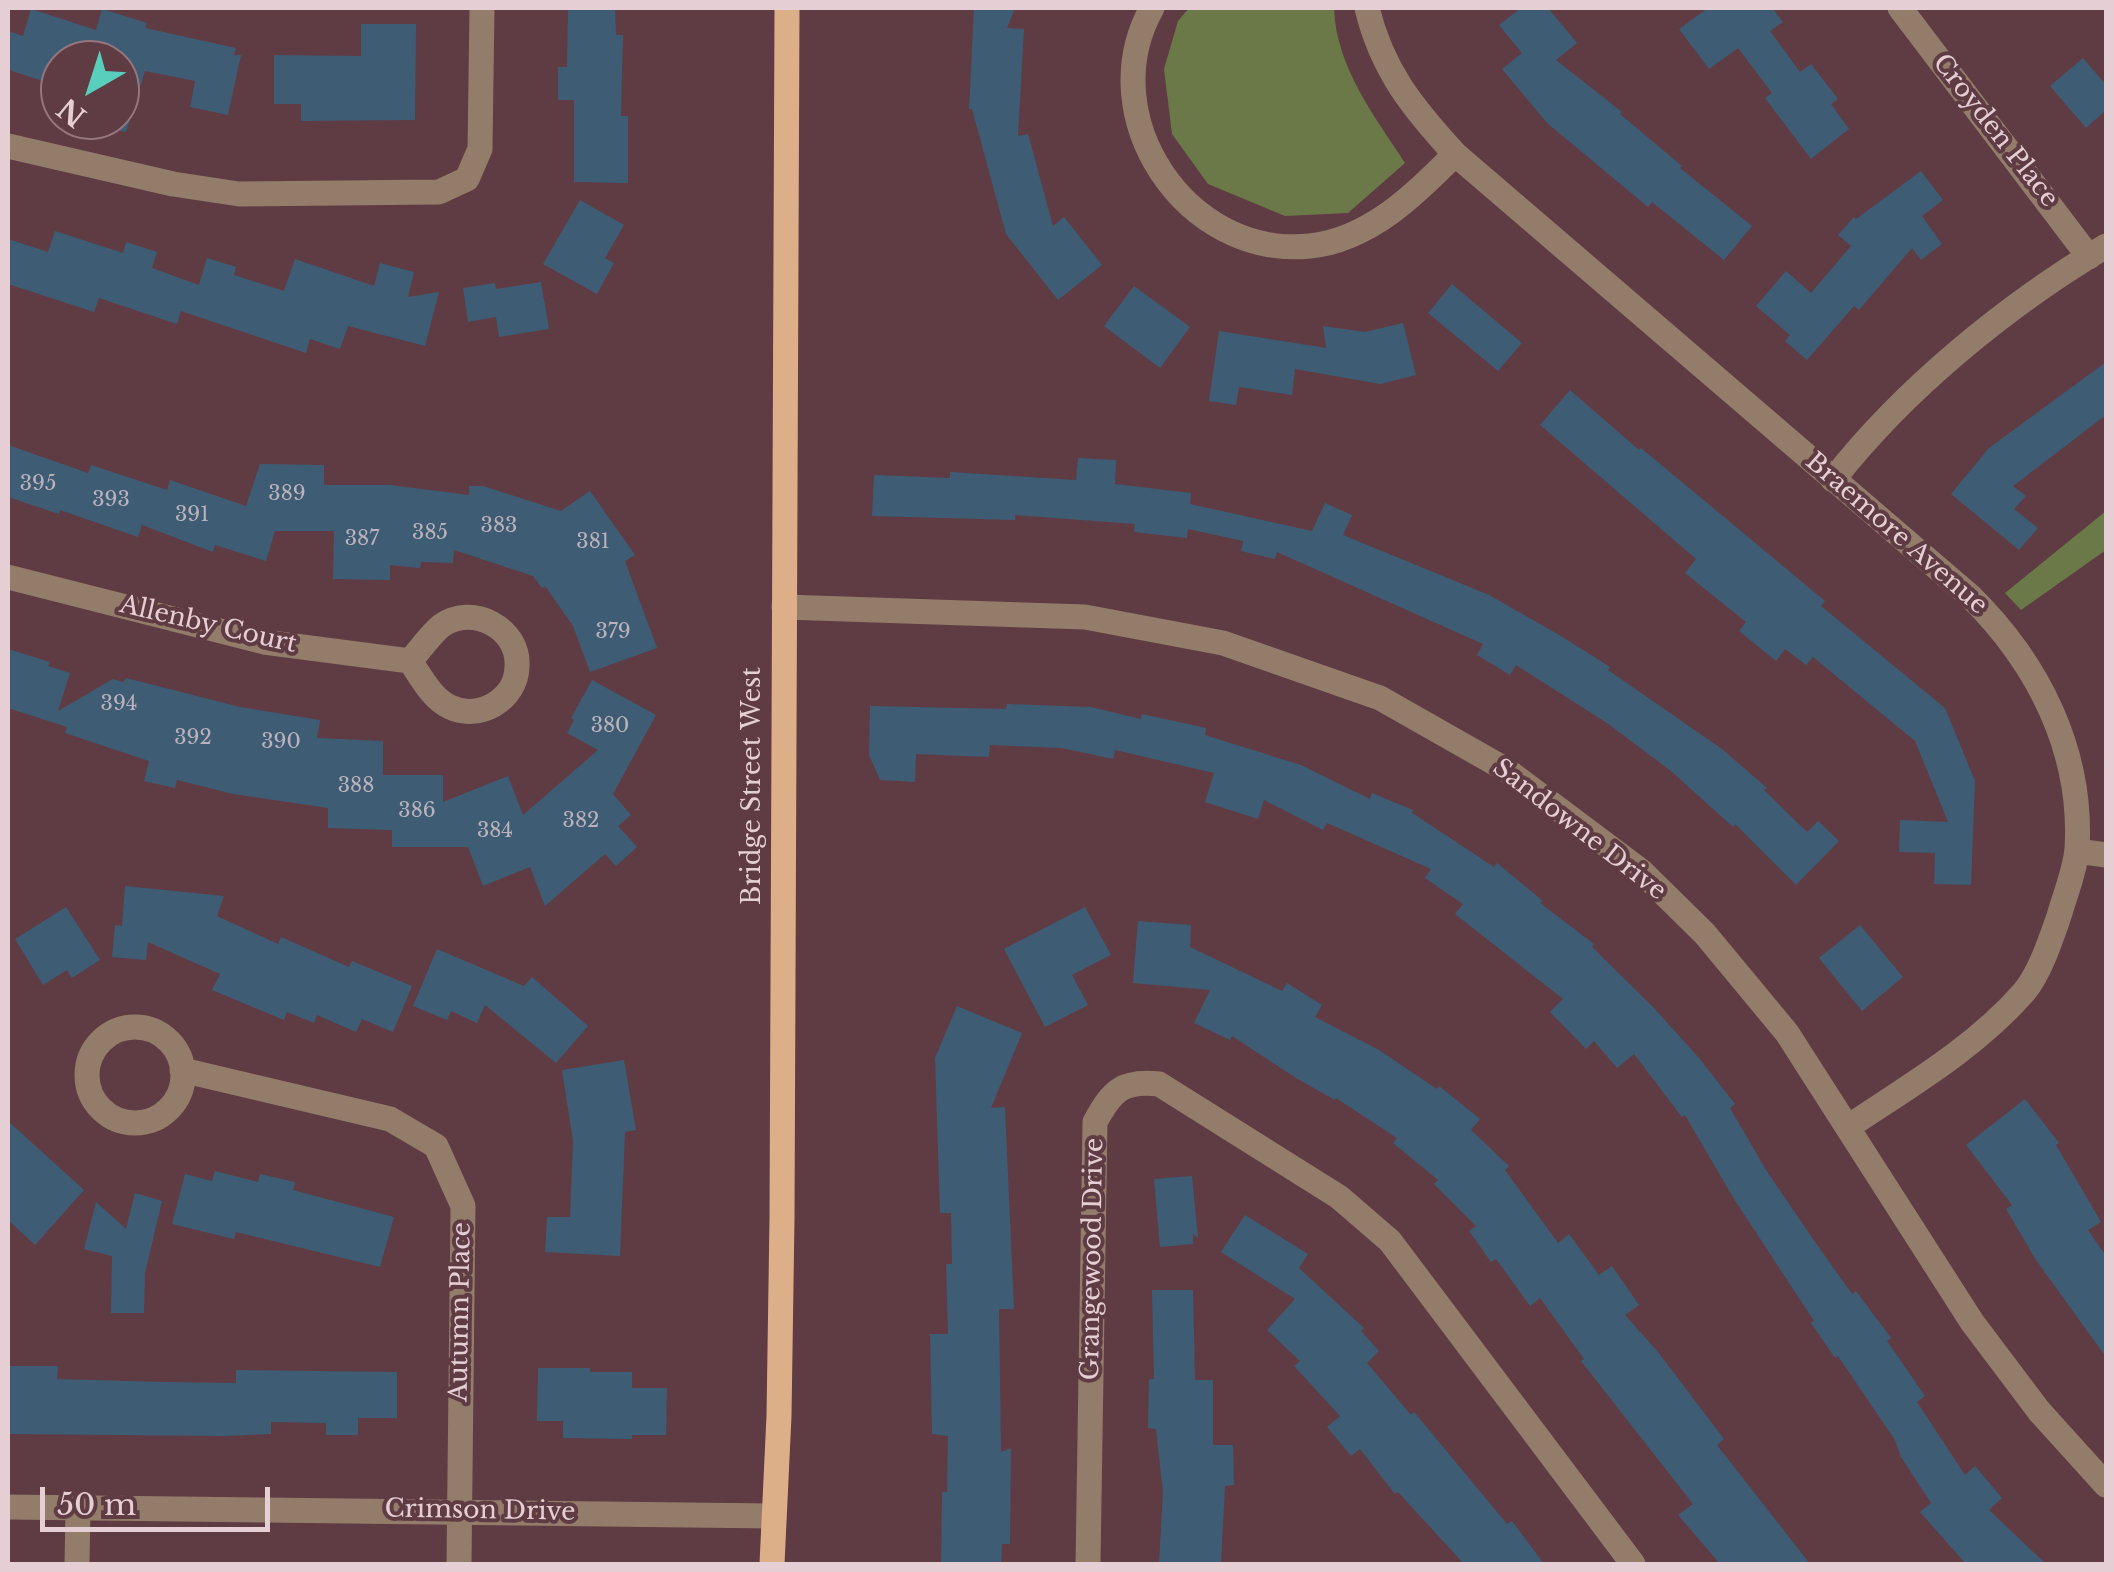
<!DOCTYPE html>
<html>
<head>
<meta charset="utf-8">
<style>
	body { margin:0 }
	#map { position:relative; width:2114px; height:1572px; overflow:hidden; background:#5f3b44; font-family:"Libre Baskerville",serif }
	canvas { display:block }
	.frame { position:absolute; inset:0; border:10px solid #e6cfd4; pointer-events:none }
	.north { position:absolute; left:40px; top:40px; width:100px; height:100px; box-sizing:border-box; background:#5f3b44; border:2px solid #95767e; border-radius:50%; rotate:219deg; font-size:28px; font-weight:700; line-height:40px; text-align:center; color:#e6cfd4 }
	.north::after { content:''; display:block; margin:auto; width:35px; height:45px; background:#5acebd; clip-path:polygon(50% 0,100% 100%,50% 72%,0 100%) }
	.scale { position:absolute; left:40px; top:1487px; width:230px; height:45px; box-sizing:border-box; border:5px solid #e6cfd4; border-top:0; padding-left:12px; font-size:30px; line-height:35px; white-space:nowrap; color:#e6cfd4; -webkit-text-stroke:8px #5f3b44; paint-order:stroke }
</style>
</head>
<body>
<div id="map">
<canvas width="2114" height="1572"></canvas>
<div class="frame"></div>
<div class="north">N</div>
<div class="scale">50 m</div>
</div>
<script>
const g = document.querySelector('canvas').getContext('2d');
g.lineJoin = 'round';
function fill(path, color) {
  g.fillStyle = color;
  g.fill(path, 'evenodd');
}
function strokePath(path, color, width, dash) {
  g.strokeStyle = color;
  g.lineWidth = width;
  g.lineCap = dash ? 'butt' : 'round';
  g.setLineDash(dash || []);
  g.stroke(path);
}
function write(font, color, halo, rows, align = 'center') {
  g.font = font + ' "Libre Baskerville",serif';
  g.lineWidth = 8;
  g.setLineDash([]);
  g.textBaseline = 'middle';
  g.strokeStyle = halo;
  g.fillStyle = color;
  for (const [text, x, y, turn = 0] of rows) {
    g.save();
    g.translate(x, y);
    g.rotate((+turn || 0) * Math.PI / 180);
    g.textAlign = isNaN(turn) ? turn : align;
    if (halo) g.strokeText(text, 0, 0);
    g.fillText(text, 0, 0);
    g.restore();
  }
}
const green = new Path2D(`
	M1189,8h145c2,59 40,107 71,155l-57,50 -63,3 -77,-32 -36,-50 -8,-65 14,-48z
	M2106,511v39l-85,60 -16,-17z`);
const building = new Path2D(`
	M568,8h47l1,27h7l-2,81h7v67l-54,-1v-82h-16v-33h9z
	M974,8h41l-8,20 17,1 -6,107 10,-2 25,92 11,-9 38,48 -44,35 -52,-66 -34,-125h-3z
	M1521,8h27l29,35 -21,17 66,52 -2,2 62,52 -2,2 72,58 -28,34 -72,-58 -4,5 -101,-84 -45,-54 20,-16 -23,-28z
	M1708,8h64l11,14 -13,9 30,41 11,-8 27,35 -7,5 18,25 -38,30 -46,-61 7,-5 -34,-45 -29,21 -30,-40z
	M31,9l65,21 6,-21 45,14 -2,5 91,20 -2,7h7l-13,60 -38,-8 5,-26 -50,-10 -19,61 -6,-1v-71h-60l-5,25 -43,-14 -4,-4v-36l15,5z
	M361,24h55l-1,96 -114,1v-17h-27v-49l87,1z
	M2083,58l23,27v25l-20,18 -36,-42z
	M1921,171l22,29 -21,16 20,28 -21,16 -9,-12 -53,62 -5,-4 -47,54 -22,-19 5,-6 -34,-29 30,-35 25,22 40,-47 -13,-11 16,-18 2,2z
	M580,200l44,25 -19,33 9,5 -17,31 -54,-30z
	M55,231l68,22 3,-11 31,10 -5,16 47,17 8,-27 29,9 -2,8 50,16 11,-32 79,27 6,-23 34,9 -6,25 31,-5 -14,54 -77,-20 -8,23 -30,-10 -4,14 -125,-42 -4,13 -78,-26 -5,14 -86,-28v-45l40,13z
	M541,282l8,47 -50,8 -3,-20 -28,5 -5,-34 32,-5 1,6z
	M1452,284l70,59 -24,28 -70,-58z
	M1134,286l56,41 -30,41 -56,-42z
	M1403,323l13,52 -36,9 -85,-15 -3,26 -53,-8 -3,18 -27,-4 10,-70 107,17 -3,-22 42,6z
	M2106,362v53l-93,71 13,10 -12,13 24,19 -19,22 -68,-56 38,-46z
	M1570,390l69,60 2,-2 184,153 -4,5 124,102 30,73 -4,104 -37,-1 1,-31 -36,-1 1,-32 48,2 -33,-81 -102,-84 -7,8 -21,-16 -9,12 -37,-30 7,-9 -61,-49 11,-14 -156,-134z
	M8,445l80,28 3,-8 76,25 3,-10 76,26 14,-42 64,1v20h66l79,10v-9h14l78,25 29,-20 45,64 -10,6 32,87 -67,24 -17,-46 -28,-40 -3,2 -9,-12 -79,-26 -1,13 -32,-1 -1,6 -30,-3v15l-57,-1 1,-48h-59l-9,30 -51,-16 -2,7 -71,-27 -4,12 -78,-27 -1,4 -51,-17z
	M1078,458l38,2 -1,24 76,9 -1,11 122,27 13,-28 27,12 -9,20 146,60 72,41 49,31 -2,3 114,79 45,39 -3,2 43,42 11,-11 21,20 -43,44 -61,-61 -2,3 -62,-56 -64,-48 -91,-58 -6,10 -33,-20 6,-11 -206,-92 -2,7 -34,-8 2,-10 -55,-12 -1,9 -53,-6 1,-8 -120,-9v5l-143,-4 2,-41 76,3v-6l126,8z
	M8,649l42,13 -2,4 22,7 -12,38 55,-32 10,3 3,-4 114,29 80,13 -3,18 66,3v34h60v27l65,-26 15,39 75,-65 -31,-17 7,-13 -3,-2 21,-38 64,35 -43,79 18,21 -13,11 19,21 -21,19 -11,-12 -60,52 -15,-39 -47,19 -15,-39h-76v-17l-64,-2v-20l-95,-14 -56,-14 -2,8 -31,-7 5,-20 -84,-28 2,-6 -59,-19z
	M1007,704l84,3 50,12 1,-5 64,14 -1,7 96,30 69,34 2,-6 41,17 -1,3 82,54 3,-4 46,38 -3,2 54,41 -2,3 61,60 46,51 36,46 -5,4 36,62 47,69 39,55 4,-3 35,47 -4,3 38,55 -8,6 48,73 10,-9 27,32 -13,12 57,54h-80l-46,-52 11,-9 -30,-46 -6,-17 -57,-84 -3,2 -24,-35 3,-2 -80,-122 -49,-84 -3,2 -48,-63 -17,14 -23,-27 -8,8 -36,-37 13,-13 -108,-85 8,-10 -38,-26 6,-9 -104,-46 -4,7 -59,-30 -6,19 -53,-17 9,-29 -99,-23 -2,9 -51,-11 -72,-3 -1,12 -73,-3 -1,28 -35,-2 -11,-25 1,-49 136,3z
	M125,886l99,10 -7,20 61,28 3,-7 68,30 3,-6 60,25 -19,46 -31,-13 -6,13 -39,-17 -3,8 -27,-11 -3,8 -72,-30 8,-16 -72,-32 -2,18 -34,-3 3,-32 7,1z
	M66,907l34,53 -28,18 -5,-8 -24,15 -28,-46z
	M1085,907l26,48 -39,20 16,30 -43,22 -41,-78z
	M1138,921l53,4 -1,22 92,44 5,-8 35,22 -7,12 64,33 58,39 2,-3 41,33 -9,11 38,36 -4,4 53,73 11,-9 30,41 13,-9 27,39 -14,10 33,37 66,87 -7,6 93,119h-90l-42,-49 15,-11 -112,-143 3,-2 -44,-61 -10,8 -34,-47 -5,3 -22,-31 7,-5 -42,-42 4,-4 -45,-37 4,-5 -61,-40 -1,2 -39,-22 -64,-42 -2,4 -36,-17 16,-33 -77,-7z
	M1860,925l43,52 -41,34 -43,-53z
	M437,949l87,37 8,-9 56,49 -32,37 -71,-58 -8,18 -26,-12 -4,9 -34,-14z
	M957,1006l65,27 -31,75 14,-1 9,202h-15l2,143 10,-4 -1,96h-8l-1,20h-60l1,-72h5l1,-56 -16,-2 -2,-100h18l-2,-70h6l-1,-51h-11l-5,-155z
	M624,1060l12,70 -11,2 -5,124 -75,-4 2,-35h23l3,-76 -11,-71z
	M2025,1099l34,44 -3,2 45,77 -13,8 18,26v101l-70,-97 -30,-51 6,-4 -46,-60z
	M8,1121l76,69 -49,55 -27,-25z
	M215,1171l43,11 2,-8 35,8 -2,8 101,27 -14,50 -144,-35 -2,7 -62,-15 13,-50 27,7z
	M1192,1176l6,62 -5,-4v10l-33,3 -6,-68z
	M135,1193l27,8 -17,72 -1,40h-33l1,-57 -28,-7 12,-47 30,27z
	M1245,1215l63,39 -9,14 65,60 -3,3 18,20 -12,12 44,52 3,-3 93,112 5,-3 32,43h-80l-66,-72 -3,2 -35,-45 -9,7 -24,-29 13,-11 -46,-50 6,-5 -33,-31 28,-31 -74,-47z
	M1152,1290h41l2,90h18v65h20l1,40 -9,1 -4,78h-62l4,-72 -7,-63 -8,-1 1,-49h5z
	M8,1366h50l-1,13 107,3 72,1v-13l161,2v46h-39v17h-32v-12l-55,-1v12l-46,2 -217,-2z
	M538,1368h52v4h42v16h35l-1,47h-34v4l-69,-1v-17h-26z`);
const minor = new Path2D(`
	M1152,8c-61,108 34,251 158,238 59,-6 106,-52 145,-92
	M1367,8c15,62 45,99 88,146l515,442c68,67 113,155 107,253 -2,22 -12,46 -18,67 -8,23 -19,57 -35,76 -49,56 -115,94 -176,135
	M1900,8l189,249
	M8,146l165,38 66,10 200,-2 28,-13 13,-30 2,-141
	M1833,480c71,-91 174,-175 273,-234
	M8,577l256,65 146,19c11,16 22,38 40,46 29,14 66,-7 67,-40 3,-38 -44,-64 -76,-41 -11,9 -21,24 -31,35
	M784,607l301,10 138,26 157,55 125,71 136,102 64,63 82,99 185,289 67,89 67,74
	M2077,851l29,4
	M87 1075a48 48 0 1 1 96 0a48 48 0 1 1-96 0Z
	M182,1070l208,49 46,27 27,60 -4,358
	M8,1507l765,9
	M77,1564l1,-57
	M1088,1564l7,-442c17,-31 27,-42 64,-38l180,113 51,44 243,323`);
const major = new Path2D(`
	M772,1564l7,-148 3,-198 5,-1210`);
const numberNames = [
	["395",38,484],
	["389",287,494],
	["393",111,500],
	["391",192,515],
	["383",499,526],
	["385",430,533],
	["387",362,539],
	["381",593,542],
	["379",613,632],
	["394",119,704],
	["380",610,726],
	["392",193,738],
	["390",281,742],
	["388",356,786],
	["386",417,811],
	["382",581,821],
	["384",495,831]
];
const streetNames = [
	["Croyden Place",1995,131,52],
	["Braemore Avenue",1896,534,41],
	["Allenby Court",208,625,13],
	["Bridge Street West",753,786,-90],
	["Sandowne Drive",1579,830,38],
	["Grangewood Drive",1093,1259,-89],
	["Autumn Place",461,1312,-89],
	["Crimson Drive",480,1511,1]
];
fill(green, '#6b7949');
fill(building, '#3e5d75');
strokePath(minor, '#937c69', 25);
strokePath(major, '#ddaf88', 25);
write('20px', '#bcb2bc', null, numberNames);
write('25px', '#e6cfd4', '#5f3b44', streetNames);
</script>
</body>
</html>
